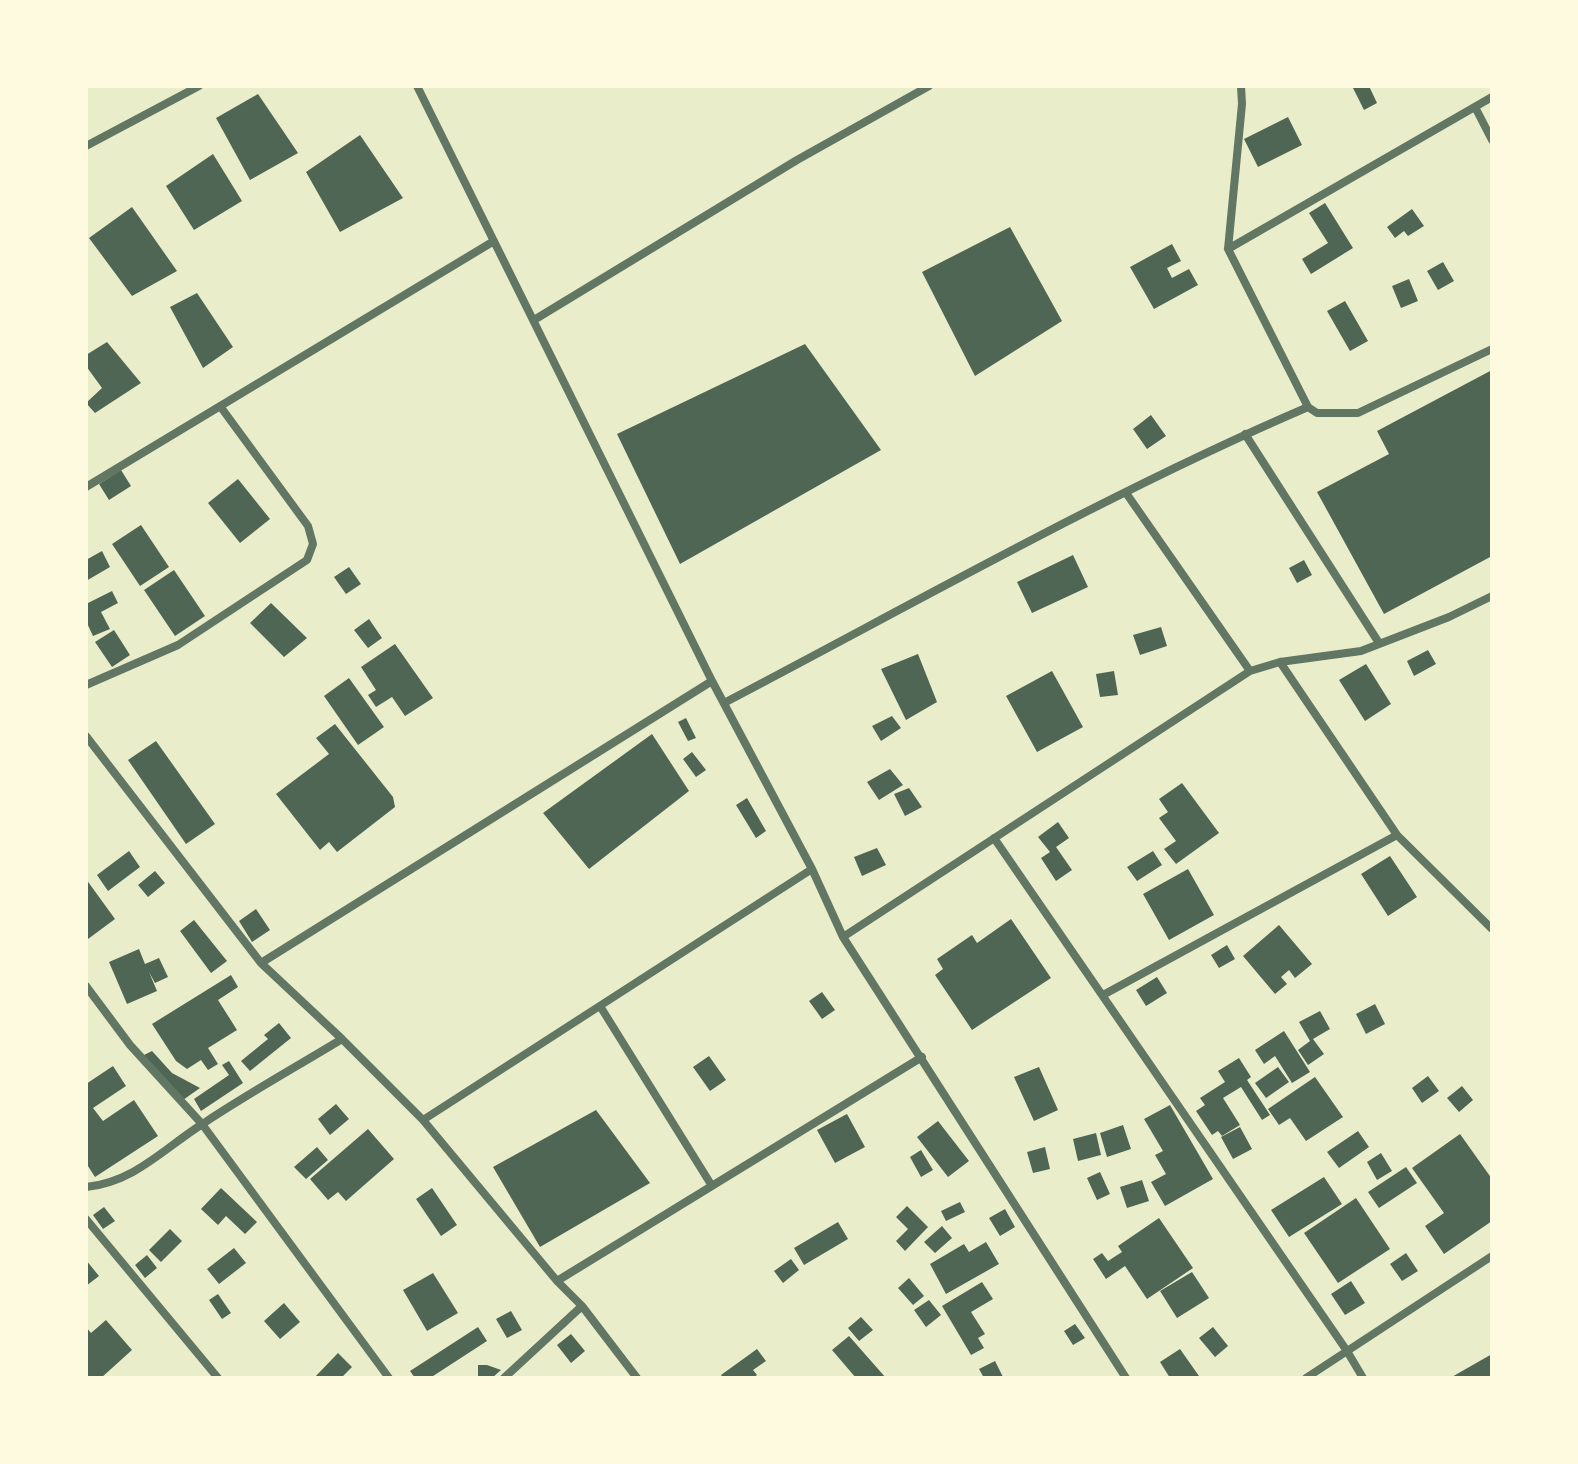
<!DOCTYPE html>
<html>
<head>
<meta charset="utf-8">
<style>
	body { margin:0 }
	#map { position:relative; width:1578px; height:1464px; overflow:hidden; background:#e9edc9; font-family:"Roboto Condensed",sans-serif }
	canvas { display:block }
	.frame { position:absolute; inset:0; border:88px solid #fefae0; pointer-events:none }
</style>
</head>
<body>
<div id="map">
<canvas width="1578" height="1464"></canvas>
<div class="frame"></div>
</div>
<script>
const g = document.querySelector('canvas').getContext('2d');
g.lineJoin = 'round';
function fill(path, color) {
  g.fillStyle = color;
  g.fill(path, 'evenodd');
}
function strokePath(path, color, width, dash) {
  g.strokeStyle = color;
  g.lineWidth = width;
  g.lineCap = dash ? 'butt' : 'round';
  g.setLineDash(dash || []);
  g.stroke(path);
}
const building = new Path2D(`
	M1352,86h17l8,17 -13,7z
	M258,94l40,59 -48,27 -34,-62z
	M1288,117l14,28 -44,22 -14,-28z
	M360,135l43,63 -63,34 -34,-60z
	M213,154l29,47 -48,29 -28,-44z
	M1325,203l28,45 -42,26 -9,-15 26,-16 -19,-30z
	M132,207l45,64 -45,25 -43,-58z
	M1412,209l12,17 -16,10 -4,-5 -9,7 -8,-11z
	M1010,227l52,94 -87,55 -53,-104z
	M1172,244l9,17 -14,7 5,10 17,-9 9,16 -44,24 -24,-42z
	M1443,262l11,19 -16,9 -11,-19z
	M1409,279l9,22 -17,7 -9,-22z
	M197,293l36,54 -30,21 -33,-61z
	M1345,301l23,40 -18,10 -23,-40z
	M107,342l34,41 -46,30 -9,-10 16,-15 -16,-22v-11z
	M805,344l76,106 -201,114 -63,-130z
	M1492,370v186l-108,58 -67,-122 72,-38 -12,-23z
	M1151,415l15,21 -19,13 -14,-20z
	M121,470l10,16 -22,14 -10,-16z
	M238,479l32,40 -30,24 -32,-40z
	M141,525l28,42 -29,19 -28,-42z
	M102,551l8,16 -24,14v-21z
	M1073,555l15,32 -56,26 -15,-31z
	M1304,560l8,15 -15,8 -8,-15z
	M349,567l12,17 -15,10 -12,-17z
	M174,570l31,46 -30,20 -31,-46z
	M112,591l6,12 -17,9 9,17 -17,7 -7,-15v-17z
	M271,603l36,35 -23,19 -34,-34z
	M369,619l13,19 -14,10 -14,-18z
	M1161,627l6,19 -27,9 -7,-20z
	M114,630l16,25 -18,12 -17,-25z
	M395,644l38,54 -28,18 -13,-19 -16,10 -8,-12 8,-5 -15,-23z
	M1428,650l8,14 -22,12 -7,-15z
	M918,654l19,48 -31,18 -25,-51z
	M1366,664l25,40 -26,17 -26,-41z
	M1052,671l31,56 -46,25 -31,-56z
	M1114,671l4,24 -18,2 -4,-23z
	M349,678l35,49 -26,18 -34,-49z
	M892,716l9,12 -20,13 -9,-15z
	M686,718l10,20 -8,3 -10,-19z
	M335,724l58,73 2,10 -58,45 -8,-10 -9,8 -44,-56 53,-40 -13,-16z
	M652,734l37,57 -100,78 -46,-56z
	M156,741l59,83 -29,20 -58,-84z
	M692,752l14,18 -10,7 -13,-18z
	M890,769l13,16 -24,15 -12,-18z
	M1182,783l37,50 -43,31 -12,-15 12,-8 -17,-23 9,-6 -9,-13z
	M909,788l13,19 -17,9 -11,-22z
	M747,798l19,33 -10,7 -20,-33z
	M1058,822l11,16 -13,9 16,23 -16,11 -15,-23 9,-6 -12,-15z
	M877,848l9,17 -24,11 -8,-19z
	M129,851l11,16 -32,24 -11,-16z
	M1153,851l9,14 -25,16 -10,-14z
	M1390,856l27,41 -29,19 -27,-42z
	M1188,869l26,46 -45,25 -26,-46z
	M155,871l10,12 -17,14 -10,-12z
	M86,879l29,40 -27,20 -2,-3z
	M256,909l14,21 -18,12 -13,-21z
	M1011,919l40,59 -79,52 -37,-55 8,-6 -6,-10 35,-24 5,8z
	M194,920l33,41 -16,12 -31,-42z
	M1279,925l33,39 -17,14 -6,-8 -8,7 6,7 -12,10 -32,-38z
	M1227,945l8,14 -16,9 -8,-13z
	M139,949l6,15 14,-6 9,19 -13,6 -6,-11 8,19 -30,13 -18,-42z
	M231,975l7,12 -20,13 19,30 -29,18 10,16 -10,6 -7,-10 -14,9 -11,-8 -24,-37z
	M1157,977l10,16 -21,13 -10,-16z
	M822,992l13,18 -13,9 -13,-18z
	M1375,1004l10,20 -19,10 -10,-20z
	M1320,1011l10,18 -17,10 11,15 -16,11 -10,-15 12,-9 -11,-19z
	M279,1023l12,15 -41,33 -9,-10 27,-22 -4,-4z
	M1284,1031l26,41 -18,11 -17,-27 -11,8 -9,-14z
	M152,1051l20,22 28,15 -17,12 -41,-44z
	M709,1056l17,24 -16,11 -17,-24z
	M1239,1058l12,19 -4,3 23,35 -8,5 -21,-33 -18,11 17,27 -18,11 -4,-5 -6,4 -16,-24 9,-6 -5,-7 25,-16 -7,-11z
	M229,1061l14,22 -42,28 -7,-12 35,-24 -7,-10z
	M113,1066l13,20 -33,22 10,13 31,-21 24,36 -63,41 -9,-14v-79z
	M1039,1067l19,43 -24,11 -20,-44z
	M1278,1067l11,15 -23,16 -11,-15z
	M1428,1076l11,15 -17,12 -10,-15z
	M1315,1077l28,40 -37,24 -16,-23 -11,7 -11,-16z
	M1462,1086l11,14 -14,12 -12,-14z
	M336,1104l13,15 -19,16 -12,-16z
	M1170,1105l43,74 -48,27 -14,-24 15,-8 -11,-19 8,-4 -19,-32z
	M596,1110l54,73 -110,64 -47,-80z
	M847,1114l18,33 -30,16 -18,-33z
	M938,1121l31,40 -21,16 -31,-40z
	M1123,1125l8,24 -24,8 -7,-24z
	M1240,1127l12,22 -19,10 -12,-22z
	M368,1129l26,30 -48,42 -8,-9 -10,8 -18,-21z
	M1358,1131l11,16 -30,21 -12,-16z
	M1096,1133l5,22 -23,6 -5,-22z
	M1460,1134l32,45v42l-48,33 -19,-28 19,-13 -32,-45z
	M317,1147l11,13 -22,19 -12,-12z
	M1045,1147l5,22 -17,4 -6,-21z
	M921,1150l12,20 -12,7 -11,-20z
	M1381,1153l11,18 -15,9 -10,-18z
	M1406,1167l11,16 -38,25 -11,-16z
	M1100,1172l10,22 -13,6 -10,-22z
	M1324,1177l18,27 -53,33 -18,-27z
	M1142,1180l7,21 -22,7 -7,-21z
	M221,1188l36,34 -12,12 -19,-18 -8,9 -17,-16z
	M432,1188l25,37 -16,11 -25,-37z
	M1356,1198l34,51 -52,34 -34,-50z
	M960,1202l5,10 -19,9 -5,-10z
	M907,1206l21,21 -23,24 -9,-10 12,-12 -12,-12z
	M104,1207l11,14 -12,8 -10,-14z
	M1005,1209l10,18 -15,9 -11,-18z
	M1159,1218l34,50 -46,31 -22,-33 -19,13 -13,-20 9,-6 6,8 14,-9 -4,-6z
	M838,1222l10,17 -44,26 -10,-17z
	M942,1226l10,12 -17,15 -11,-11z
	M170,1229l12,12 -21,21 -12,-12z
	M986,1242l13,22 -53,30 -16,-30 34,-20 5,8z
	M234,1248l12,15 -27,21 -12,-15z
	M1406,1253l12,18 -16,10 -12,-17z
	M147,1255l10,13 -12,10 -10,-13z
	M791,1259l8,11 -16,13 -9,-12z
	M86,1260l13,16 -13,10z
	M1192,1272l17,26 -32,20 -17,-27z
	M433,1273l25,40 -31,18 -24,-41z
	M909,1278l15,18 -11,9 -15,-17z
	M1351,1281l14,22 -20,12 -14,-21z
	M982,1282l11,17 -22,13 14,22 -7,4 6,10 -13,7 -29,-49z
	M218,1294l13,19 -9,6 -13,-19z
	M929,1300l12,15 -15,12 -12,-17z
	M284,1303l16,19 -20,17 -16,-18z
	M511,1311l11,19 -15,8 -11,-19z
	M861,1317l12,13 -14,11 -11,-13z
	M106,1320l26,30 -31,28h-15v-51l5,6z
	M1075,1324l10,14 -12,7 -9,-14z
	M478,1327l9,14 -57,37h-15l-5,-7z
	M1213,1327l15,19 -13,11 -16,-19z
	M571,1334l14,17 -14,12 -14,-18z
	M849,1336l37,42h-30l-24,-28z
	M757,1349l9,12 -13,9 4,5 -4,3h-30l-2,-3z
	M1180,1349l19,27 -3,2h-26l-10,-16z
	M338,1353l14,14 -11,11h-27z
	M1492,1354v24h-42z
	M995,1361l8,16 -19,1 -5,-9z
	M478,1365h9l14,5 -9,8h-14z`);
const minor = new Path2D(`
	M417,86l295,595 100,188 31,68 283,441
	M1475,107l17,33
	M86,146l113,-60
	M1228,249l264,-152
	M534,320l263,-160 132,-74
	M1308,407l9,6h41l134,-64
	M1245,434l134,209
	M86,487l408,-246
	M1126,493l124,178
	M1280,662l117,173 95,94
	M86,685l92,-40 129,-85 6,-16 -5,-18 -88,-120
	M724,703c193,-101 384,-210 584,-296l-80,-158 14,-145 -1,-18
	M86,736l175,227 81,76 81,81 134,161 25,25 55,72
	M994,838l353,513 16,27
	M843,937l407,-266 30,-9 81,-11 88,-34 43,-21
	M261,963l451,-282
	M86,986l44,59 72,79 187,254
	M1103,995l294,-160
	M600,1006l112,180
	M423,1120l389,-251
	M86,1187c49,-5 78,-39 118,-64 45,-30 92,-56 138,-84
	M86,1219l132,159
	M557,1281l365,-224
	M504,1378l78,-72
	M1306,1378l186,-122`);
fill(building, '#4f6655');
strokePath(minor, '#617663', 8);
</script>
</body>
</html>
